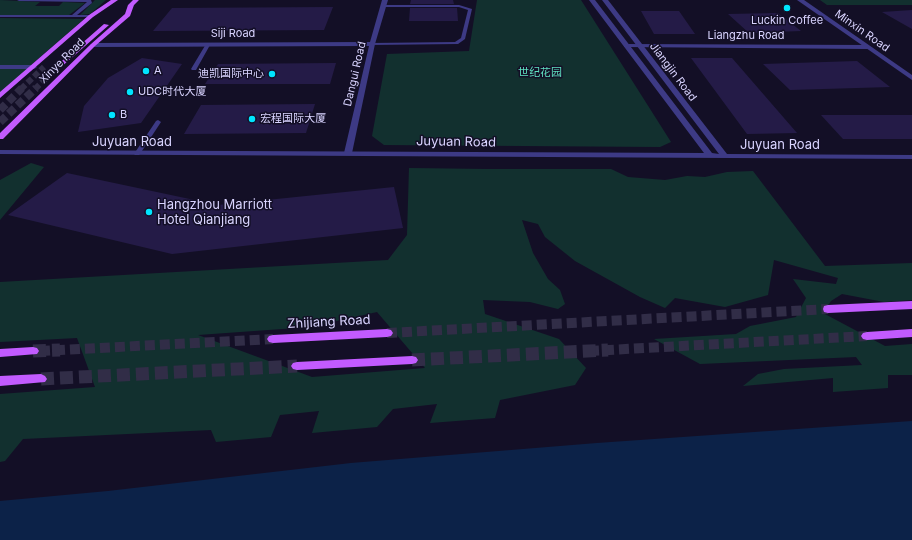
<!DOCTYPE html>
<html>
<head>
<meta charset="utf-8">
<style>
	body { margin:0 }
	canvas { display:block; background:#130f26 }
</style>
</head>
<body>
<canvas width="912" height="540"></canvas>
<script>
const g = document.querySelector('canvas').getContext('2d');
g.lineJoin = 'round';
function fill(path, color) {
  g.fillStyle = color;
  g.fill(path, 'evenodd');
}
function strokePath(path, color, width, dash) {
  g.strokeStyle = color;
  g.lineWidth = width;
  g.lineCap = dash ? 'butt' : 'round';
  g.setLineDash(dash || []);
  g.stroke(path);
}
function write(font, color, halo, rows, align = 'center') {
  g.font = font + ' Inter,"Noto Sans SC",sans-serif';
  g.lineWidth = 3;
  g.setLineDash([]);
  g.textBaseline = 'middle';
  g.strokeStyle = halo;
  g.fillStyle = color;
  for (const [text, x, y, turn = 0] of rows) {
    g.save();
    g.translate(x, y);
    g.rotate((+turn || 0) * Math.PI / 180);
    g.textAlign = isNaN(turn) ? turn : align;
    if (halo) g.strokeText(text, 0, 0);
    g.fillText(text, 0, 0);
    g.restore();
  }
}
const green = new Path2D(`
	M0,0l40,2 -5,4h24l4,-4 22,1 -16,12h-69z
	M95,0h11l-16,14 -10,1z
	M477,0h104l90,142 -11,5 -276,-2 -12,-9 15,-82 82,-3z
	M820,0h92v5h-85z
	M0,18l84,1 -53,46h-31z
	M0,69h27l-27,26z
	M31,163l13,4 -44,53v-40z
	M409,168l77,1h125l17,8 37,3 22,-4 18,1 22,-5 26,-1 72,95 87,-3v37l-28,2 -42,-8 -11,7 -8,12 62,33 27,-2v31h-24v13l-55,4v-14l-90,8 15,-12 26,-5 78,-4 -6,-8 -156,7 -46,-25 82,-5 14,-8 46,-9 10,-19 -13,-19 43,5 2,-6 -64,-18 -6,35 -43,12 -50,-9 -10,10 -25,-11 -65,-36 -30,-24 -7,-13 -16,-4 11,33 15,26 12,11 5,14 -7,5 -28,-7 -47,-2 2,14 74,25 27,29 -11,17 -75,15 -5,18 -65,5 7,-19 -44,5 -16,18 -65,6 7,-22 -39,4 -9,22 -55,5 -5,-12 -188,9 -18,22 -5,1v-68l95,-7 -18,-49 -77,4v-60l388,-22 19,-25zM377,312l48,56 -113,9 -114,-42 112,-8z`);
const water = new Path2D(`
	M912,421v119h-912v-39l108,-10 243,-28 246,-20z`);
const building = new Path2D(`
	M411,0h42l1,4h-44z
	M333,7l-9,23 -171,1 19,-23z
	M410,8h47l1,13h-49z
	M912,10v19l-30,-17z
	M641,11h38l16,23h-41z
	M778,13l23,18 -52,2 -21,-19z
	M142,58l40,6 -41,59 -63,9 6,-26 24,-28z
	M691,58h41l65,75 -50,1z
	M857,61l33,26 -100,3 -27,-26z
	M336,63l-6,21h-125l13,-20z
	M315,104l-9,29 -122,1 17,-29z
	M821,115h91v24h-69z
	M67,173l151,32 176,-18 9,41 -231,26 -164,-39z`);
const primaryTunnelFar3 = new Path2D(`
	M21,89l23,-22
	M35,89l23,-22`);
const primaryTunnelFar2 = new Path2D(`
	M0,110l22,-22
	M0,122l36,-34`);
const primaryTunnelFar1 = new Path2D(`
	M387,333l441,-24
	M40,351l233,-12
	M589,351l278,-15`);
const primaryTunnel = new Path2D(`
	M33,351l27,-1
	M412,360l196,-10
	M41,379l256,-13`);
const service = new Path2D(`
	M17,0h74l1,3 -15,12h14l2,1 -2,1h-91v-2h72l15,-13 -68,-1z
	M383,5h76l13,4 -7,30 -7,5 -88,1v-1l2,-1 83,-1 6,-4 7,-28 -9,-3h-78v-1z
	M206,44l4,1 -14,25h-4l-1,-1z
	M158,120l3,2 -21,32 -1,1h-4l-1,-1 22,-33z`);
const minor = new Path2D(`
	M382,0h6l-13,44 -23,109 -4,2 -4,-2 25,-107 -276,1 -3,-2 3,-2 277,-1z
	M626,44l241,1 3,2 -3,2 -243,-2v-2z
	M0,65h34l3,2 -3,2h-34z`);
const tertiary = new Path2D(`
	M589,0h6l117,153 7,1 -117,-154h6l119,154 185,1v4l-912,-5v-4l704,3z
	M797,0h7l108,75v5z`);
const primary = new Path2D(`
	M111,0h7l-25,17 -93,81v-6l89,-77z
	M133,0h6l-5,5 -4,11 -35,30 -92,93h-3v-6l91,-89 34,-30 3,-9z
	M104,24l5,1 -49,43h-4v-2z
	M912,301v8l-84,4 -4,-1 -1,-3 1,-3 4,-1z
	M387,329l4,1 2,3 -2,3 -4,1 -114,6 -4,-1 -2,-3 2,-3 4,-1z
	M912,329v8l-45,3 -4,-1 -2,-3 2,-3 4,-1z
	M33,347l4,1 2,3 -2,3 -37,3v-8z
	M412,356l4,1 2,3 -2,3 -4,1 -115,6 -4,-1 -2,-3 2,-3 4,-1z
	M41,374l4,2 2,3 -2,3 -45,4v-10z`);
const markers = [
	[787,8,4,"#00e5ff"],
	[146,71,4,"#00e5ff"],
	[272,74,4,"#00e5ff"],
	[130,92,4,"#00e5ff"],
	[112,115,4,"#00e5ff"],
	[252,119,4,"#00e5ff"],
	[149,212,4,"#00e5ff"]
];
const farPoinames = [
	["Luckin Coffee",787,21,"center"],
	["A",154,71],
	["迪凯国际中心",264,74,"right"],
	["UDC时代大厦",138,92],
	["B",120,115],
	["宏程国际大厦",260,119]
];
const farStreetnames = [
	["Minxin Road",862,31,35],
	["Siji Road",233,34],
	["Liangzhu Road",746,36],
	["Xinye Road",62,61,-45],
	["Jiangjin Road",673,72,53],
	["Dangui Road",355,74,-77]
];
const farParknames = [
	["世纪花园",540,73]
];
const streetNames = [
	["Juyuan Road",132,142],
	["Juyuan Road",456,142,1],
	["Juyuan Road",780,145],
	["Zhijiang Road",329,322,-3]
];
const poiNames = [
	["Hangzhou Marriott",157,205],
	["Hotel Qianjiang",157,220]
];
fill(green, '#12302f');
fill(water, '#0c2248');
fill(building, '#241b47');
strokePath(primaryTunnelFar3, '#312d47', 6, [6, 3]);
strokePath(primaryTunnelFar2, '#312d47', 8, [8, 4]);
strokePath(primaryTunnelFar1, '#312d47', 10, [10, 5]);
strokePath(primaryTunnel, '#312d47', 13, [13, 6]);
fill(service, '#3d3a85');
fill(minor, '#3d3a85');
fill(tertiary, '#3d3a85');
fill(primary, '#c25bff');
for (const [x, y, r, color] of markers) {
  const dot = new Path2D();
  dot.arc(x, y, r, 0, 2 * Math.PI);
  g.fillStyle = color;
  g.fill(dot);
  strokePath(dot, '#130f26', 1.5);
}
write('11px', '#d9d4ff', '#130f26', farPoinames, 'left');
write('11px', '#d9d4ff', '#130f26', farStreetnames);
write('11px', '#5fe0c0', '#130f26', farParknames);
write('13px', '#d9d4ff', '#130f26', streetNames);
write('13px', '#d9d4ff', '#130f26', poiNames, 'left');
</script>
</body>
</html>
